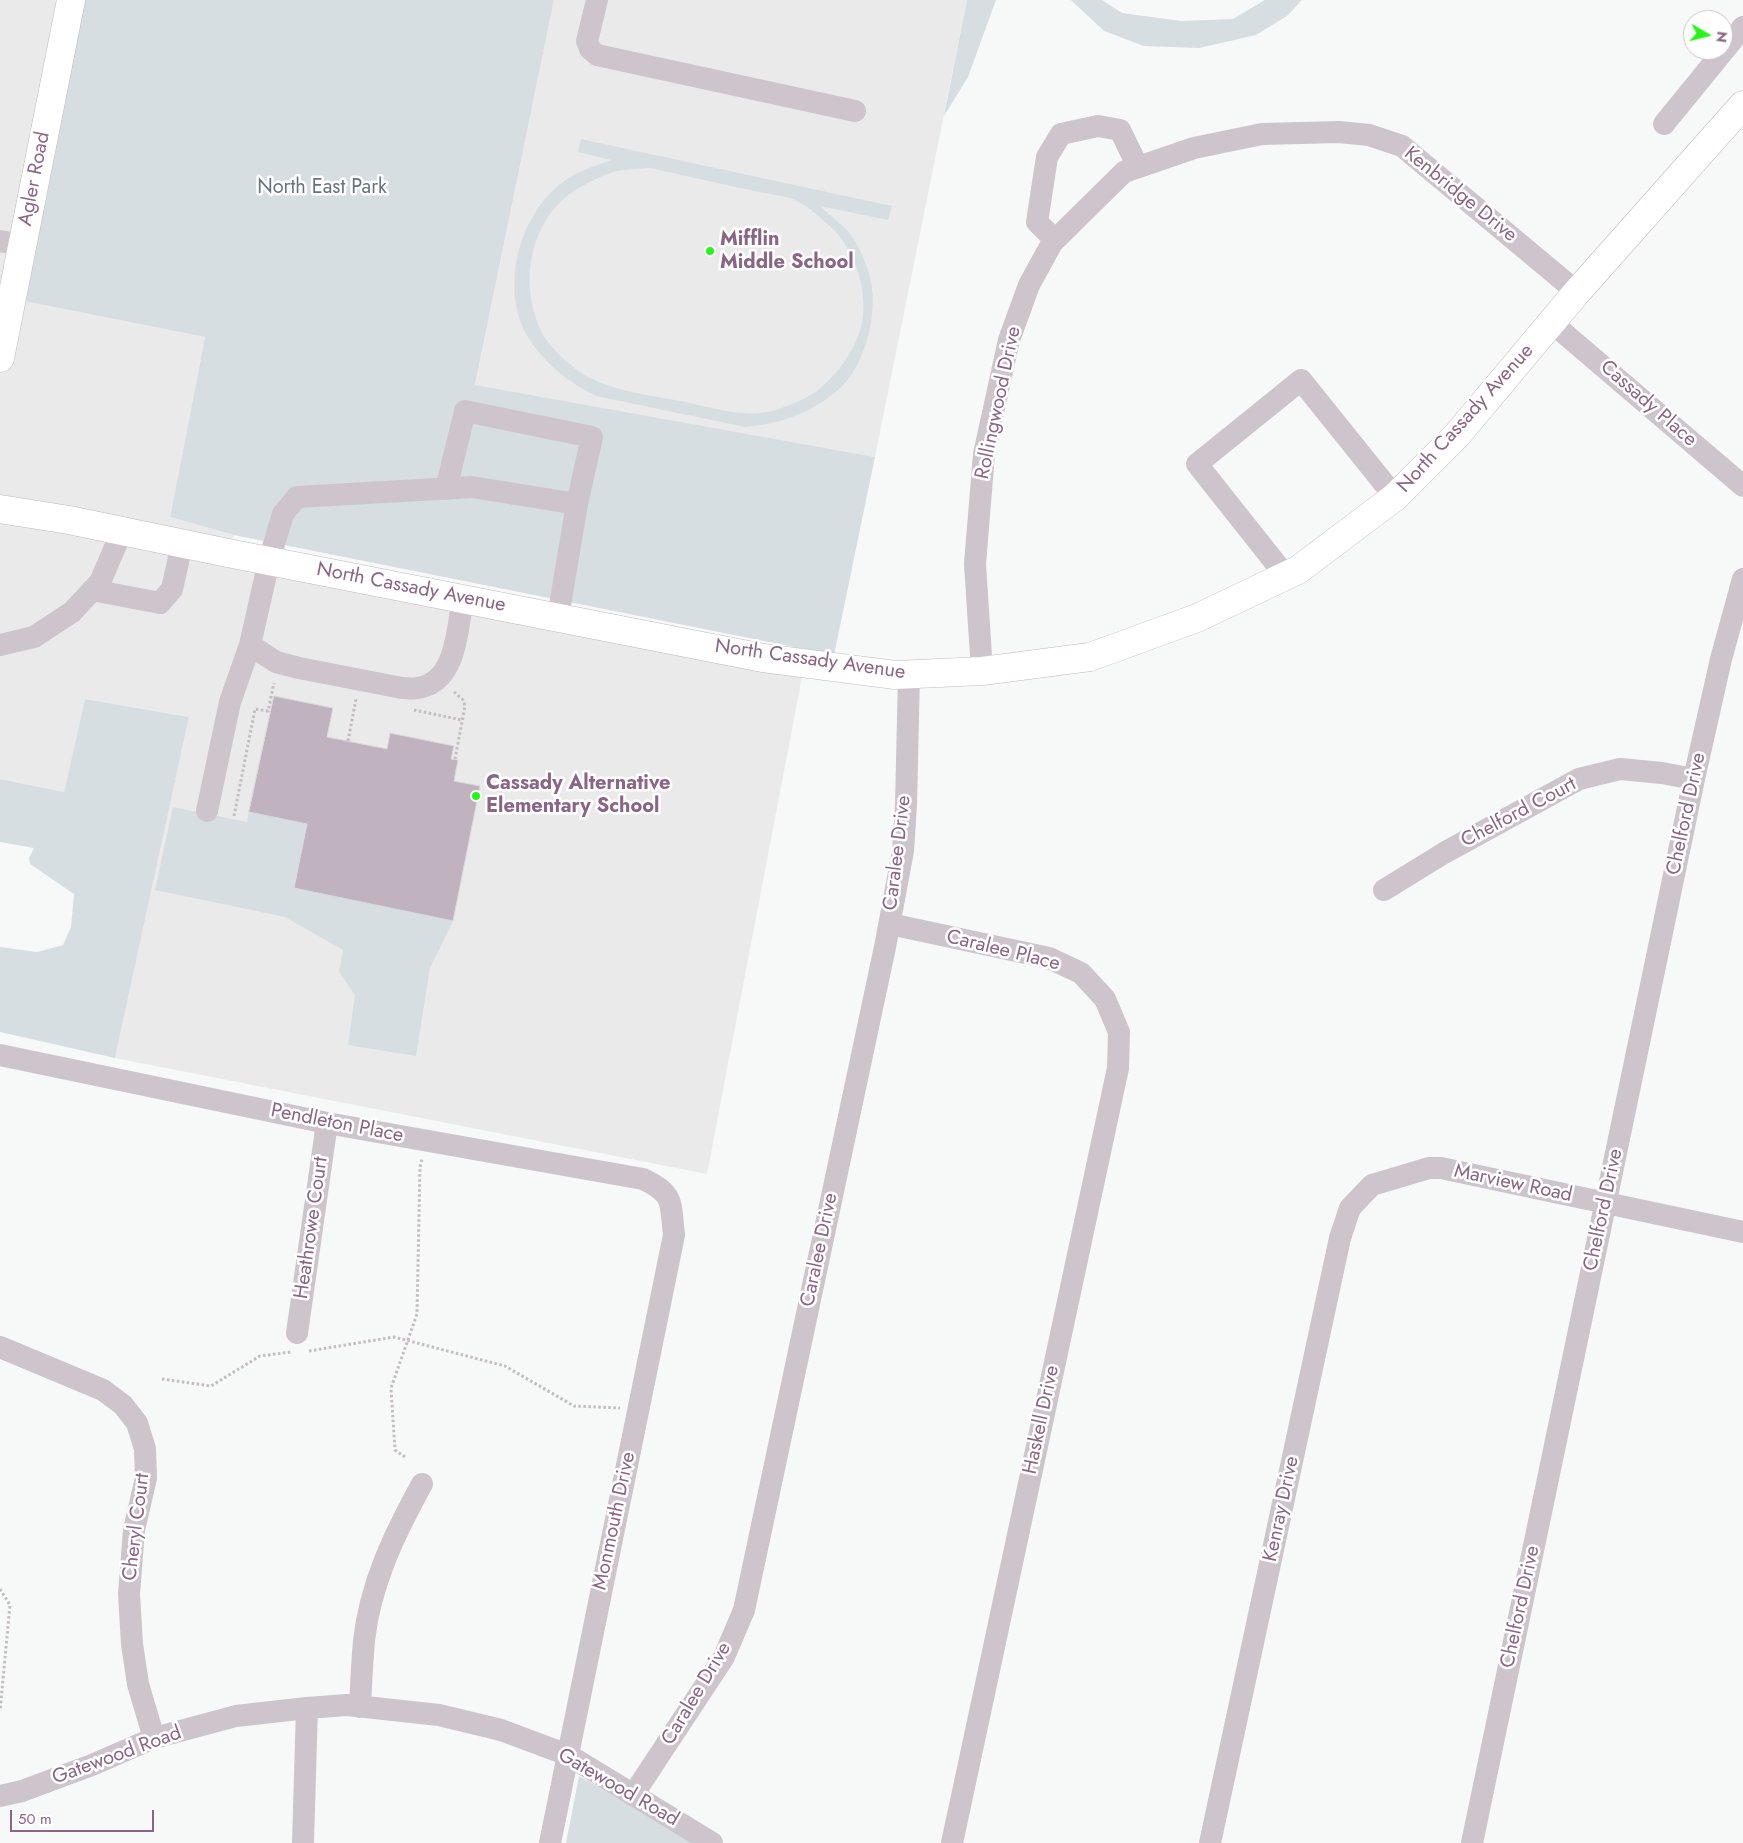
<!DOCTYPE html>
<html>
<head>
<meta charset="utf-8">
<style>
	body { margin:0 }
	#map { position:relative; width:1743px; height:1843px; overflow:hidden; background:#f6f9f8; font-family:Jost,sans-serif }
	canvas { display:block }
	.north { position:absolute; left:1683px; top:10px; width:50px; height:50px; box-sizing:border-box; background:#fff; border:1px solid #d1c1ce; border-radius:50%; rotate:98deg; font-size:14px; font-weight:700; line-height:20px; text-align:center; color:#8b6585 }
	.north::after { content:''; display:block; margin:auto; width:18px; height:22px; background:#27f51a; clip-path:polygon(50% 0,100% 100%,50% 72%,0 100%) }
	.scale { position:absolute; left:10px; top:1810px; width:144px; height:22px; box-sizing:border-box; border:2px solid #8b6585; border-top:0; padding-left:6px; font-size:15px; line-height:18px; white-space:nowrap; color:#8b6585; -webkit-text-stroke:4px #fff; paint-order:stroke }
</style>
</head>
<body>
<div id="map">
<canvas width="1743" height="1843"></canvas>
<div class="north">N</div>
<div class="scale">50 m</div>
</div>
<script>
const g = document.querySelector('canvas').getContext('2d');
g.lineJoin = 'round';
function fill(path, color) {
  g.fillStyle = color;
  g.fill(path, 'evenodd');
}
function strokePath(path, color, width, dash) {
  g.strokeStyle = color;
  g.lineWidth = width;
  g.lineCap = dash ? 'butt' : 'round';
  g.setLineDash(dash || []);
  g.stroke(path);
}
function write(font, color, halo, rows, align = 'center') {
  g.font = font + ' Jost,sans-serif';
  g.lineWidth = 5;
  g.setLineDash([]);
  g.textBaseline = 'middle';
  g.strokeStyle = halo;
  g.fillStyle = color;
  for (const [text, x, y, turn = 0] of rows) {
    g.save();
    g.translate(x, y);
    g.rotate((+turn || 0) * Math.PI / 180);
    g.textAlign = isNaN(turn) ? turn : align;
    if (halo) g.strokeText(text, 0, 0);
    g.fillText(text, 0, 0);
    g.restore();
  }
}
const built = new Path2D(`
	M0,0h63l-39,301 181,36 -35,180 64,18 -14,31 582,111 -95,497 -592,-116 74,-341 -104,-18 -21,93 -64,-13z
	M554,0h413l-92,457 -400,-71z`);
const green = new Path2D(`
	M85,0h469l-79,385 400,72 -41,198 -600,-120 -64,-18 35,-180 -181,-36z
	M967,0h29l-28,77 -24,39z
	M1071,0h31l20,13 59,8 52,-2 32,-19h37l-15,16 -31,19 -57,13 -55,-2 -40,-15z
	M581,139l311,67 -4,14 -68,-14c12,12 27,21 35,35 8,14 15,31 17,47 4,30 -7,74 -28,96 -27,27 -62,40 -99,43l-149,-31c-27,-13 -52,-33 -68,-59 -29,-48 -9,-123 35,-155 15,-11 32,-16 48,-22l-33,-8zM650,168c34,8 69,15 104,23 13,3 29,4 41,9 15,7 28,20 40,31 24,26 37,74 22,108 -7,16 -19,33 -32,45 -13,13 -32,20 -49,26 -29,9 -62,-2 -91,-8 -34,-7 -72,-10 -102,-28 -14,-9 -35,-28 -42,-43 -21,-45 -13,-103 26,-135 12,-9 36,-22 50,-25 11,-2 22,-2 33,-3z
	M85,699l104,18 -74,341 -115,-26v-85l37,5 26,-7 8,-18 3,-33 -44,-30 -1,-6 5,-10 -34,-6v-63l64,13z
	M173,807l74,15 2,-10 58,12 -13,64 159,33 -23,47 -14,88 -68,-11 7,-50 -16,-23 4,-22 -58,-33 -130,-27z
	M579,1776l73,41 40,26h-126z`);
const building = new Path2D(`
	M274,696l59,12 -6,29 60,12 3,-16 64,13 -3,13 7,1 -4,21 26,5 -27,135 -159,-33 13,-64 -58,-12z`);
const path = new Path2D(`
	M454,692l9,8 2,6 -10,53
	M414,710l48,10
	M348,741l8,-42
	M234,816l21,-107 13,2 6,-28
	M309,1351l85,-14 111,29 69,40 46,2
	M162,1379l49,7 49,-30 31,-4
	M405,1457l-10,-7 -4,-62 26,-74 3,-147 2,-8
	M0,1589l10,16 -10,106`);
const minor = new Path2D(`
	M597,0l-10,41 3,8 7,6 258,56
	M1664,124l79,-97
	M1055,240l-18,-18 10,-65 14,-23 37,-8 22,4 18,37
	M0,241l21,4
	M1552,323l191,163
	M446,489l19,-78 127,26 -15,67
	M1285,575l-88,-111 104,-84 94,117
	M92,590l68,13 12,-14 10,-45
	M463,598c-6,31 -6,85 -46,90 -5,1 -10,0 -15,0l-103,-20 -23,-6 -26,-17 19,-84 14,-47 14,-17 175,-10 105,17 -19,113
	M0,645l34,-8 38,-25 28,-30 22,-51
	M982,671l-7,-107 9,-110 25,-114 20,-55 23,-42 72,-71 70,-24 68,-14 77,-2 30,3 33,11 175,146
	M207,811l23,-109 20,-57
	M1384,890l60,-37 135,-74 41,-10 42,4 32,6
	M890,924l159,34 32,15 24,26 14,33 -1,36 -166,775
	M0,1055l327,68 316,56c32,15 27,23 31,56l-124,608
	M297,1333l30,-210
	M0,1347l103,43 20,15 14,18 8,26 1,29 -12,52 -5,64 3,50 6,40 16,54
	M360,1707c1,-22 2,-44 4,-66 6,-57 31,-108 58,-157
	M633,1795l91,-138 20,-47 141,-663 18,-96 3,-46 3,-131
	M0,1796l22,-5 70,-26 62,-27 82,-22 71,-8 40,-3 92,10 62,15 67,25 144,88
	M303,1843l4,-135
	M1210,1843l130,-605 10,-30 22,-23 57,-17h12l302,64
	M1472,1843l222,-1064 27,-120 22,-80`);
const major = new Path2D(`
	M0,358l71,-358
	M0,509l69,11 154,32 540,106 132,17 87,-4 108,-14 107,-39 101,-48 97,-73 62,-62 120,-143 166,-187`);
const markers = [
	[710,251,5,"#27f51a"],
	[476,796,5,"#27f51a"]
];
const streetNames = [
	["Agler Road",35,179,-79],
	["Kenbridge Drive",1460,195,39],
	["Rollingwood Drive",999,403,-78],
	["Cassady Place",1648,404,41],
	["North Cassady Avenue",1466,419,-48],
	["North Cassady Avenue",411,588,11],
	["North Cassady Avenue",810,660,8],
	["Chelford Court",1519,813,-28],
	["Chelford Drive",1687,814,-78],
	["Caralee Drive",898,853,-83],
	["Caralee Place",1003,951,14],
	["Pendleton Place",337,1124,11],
	["Marview Road",1513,1184,12],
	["Chelford Drive",1604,1210,-78],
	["Heathrowe Court",312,1228,-82],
	["Caralee Drive",820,1250,-78],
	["Haskell Drive",1042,1420,-78],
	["Kenray Drive",1282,1509,-78],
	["Monmouth Drive",615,1521,-78],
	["Cheryl Court",137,1527,-83],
	["Chelford Drive",1521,1607,-78],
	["Caralee Drive",697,1694,-59],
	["Gatewood Road",117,1756,-20],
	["Gatewood Road",618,1788,30]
];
const parkNames = [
	["North East Park",322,188]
];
const poiNames = [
	["Mifflin",720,240],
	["Middle School",720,263],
	["Cassady Alternative",486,784],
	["Elementary School",486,807]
];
fill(built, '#eaeaeb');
fill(green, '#d7dee2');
fill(building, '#c1b2c0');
strokePath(building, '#d9dbda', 1);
strokePath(major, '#c1b7bf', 29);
strokePath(path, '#c3bcc2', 3, [2.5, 2.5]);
strokePath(minor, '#cdc4cc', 22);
strokePath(major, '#fff', 28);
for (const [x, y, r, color] of markers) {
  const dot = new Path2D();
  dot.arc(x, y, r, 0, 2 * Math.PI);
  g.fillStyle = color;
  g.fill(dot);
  strokePath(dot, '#fff', 2);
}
write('20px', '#8b6585', '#fff', streetNames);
write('20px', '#657381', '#fff', parkNames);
write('bold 20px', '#8b6585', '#fff', poiNames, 'left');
</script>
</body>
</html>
